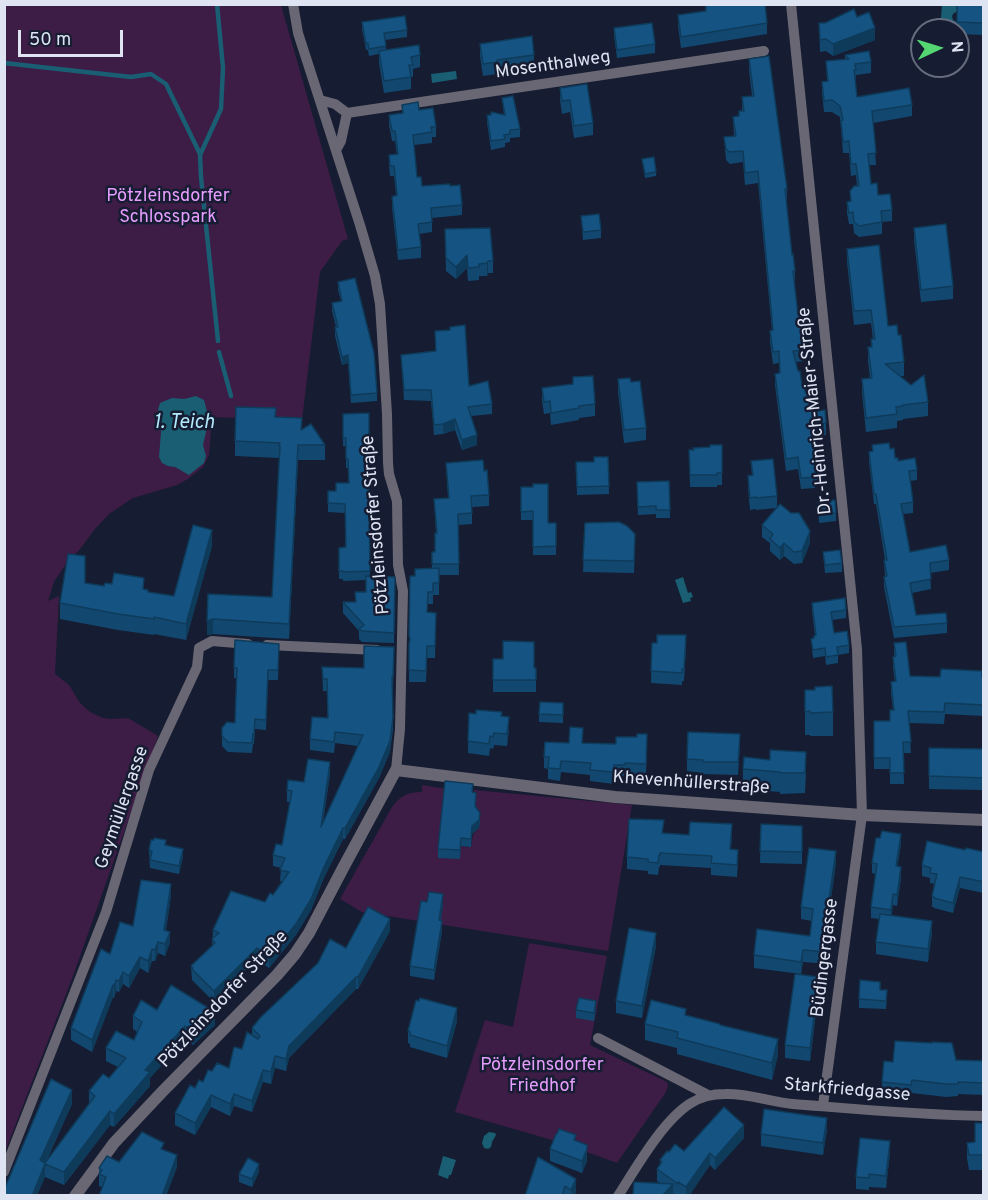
<!DOCTYPE html>
<html>
<head>
<meta charset="utf-8">
<style>
	body { margin:0 }
	#map { position:relative; width:988px; height:1200px; overflow:hidden; background:#161c31; font-family:Overpass,sans-serif }
	canvas { display:block }
	.frame { position:absolute; inset:0; border:6px solid #dee4f2; pointer-events:none }
	.north { position:absolute; left:910px; top:18px; width:60px; height:60px; box-sizing:border-box; background:#161c31; border:2px solid #666c7e; border-radius:50%; rotate:86deg; font-size:16px; font-weight:700; line-height:24px; text-align:center; color:#dee4f2 }
	.north::after { content:''; display:block; margin:auto; width:21px; height:27px; background:#54d672; clip-path:polygon(50% 0,100% 100%,50% 72%,0 100%) }
	.scale { position:absolute; left:18px; top:30px; width:105px; height:27px; box-sizing:border-box; border:3px solid #dee4f2; border-top:0; padding-left:8px; font-size:18px; line-height:21px; white-space:nowrap; color:#dee4f2; -webkit-text-stroke:4px #161c31; paint-order:stroke }
</style>
</head>
<body>
<div id="map">
<canvas width="988" height="1200"></canvas>
<div class="frame"></div>
<div class="north">N</div>
<div class="scale">50 m</div>
</div>
<script>
const g = document.querySelector('canvas').getContext('2d');
g.lineJoin = 'round';
function fill(path, color) {
  g.fillStyle = color;
  g.fill(path, 'evenodd');
}
function strokePath(path, color, width, dash) {
  g.strokeStyle = color;
  g.lineWidth = width;
  g.lineCap = dash ? 'butt' : 'round';
  g.setLineDash(dash || []);
  g.stroke(path);
}
function write(font, color, halo, rows, align = 'center') {
  g.font = font + ' Overpass,sans-serif';
  g.lineWidth = 5;
  g.setLineDash([]);
  g.textBaseline = 'middle';
  g.strokeStyle = halo;
  g.fillStyle = color;
  for (const [text, x, y, turn = 0] of rows) {
    g.save();
    g.translate(x, y);
    g.rotate((+turn || 0) * Math.PI / 180);
    g.textAlign = isNaN(turn) ? turn : align;
    if (halo) g.strokeText(text, 0, 0);
    g.fillText(text, 0, 0);
    g.restore();
  }
}
const green = new Path2D(`
	M5,5h276l67,234 -6,2 -22,31 -18,148 -90,-3 -3,38 -6,12 -15,12 -11,6 -44,13 -24,16 -14,15 -15,20 -17,19 -9,14 -6,19 11,-5 -4,78 14,11 11,18 10,9 13,6 8,1 17,-1 30,18 -85,240 -68,176z
	M422,785l32,5 -16,68h22l1,-12 10,1 2,-13 6,-6 -7,-27 2,-11 158,15 -24,146 -246,-39 -22,-13 52,-92c8,-11 16,-15 30,-15z
	M529,943l78,13 -17,89 77,37 1,4 -2,6 -49,71 -58,-21 -104,-30 30,-92 28,7z`);
const water = new Path2D(`
	M942,5h16v6l-4,2 -2,3 1,4 4,2v8h-17z
	M456,71l1,8 -25,4 -1,-9z
	M196,396l8,4 5,19 -6,26 3,11 -2,7 -15,12 -14,-8 -7,-1 -6,-3 -3,-6 2,-25 -3,-22 2,-7 12,-5 12,1z
	M683,577l5,16 3,-1 2,5 -3,1 1,3 -8,2 -8,-23z
	M489,1132l6,1 1,2 -4,7 -1,5 -3,2 -4,-1 -2,-5 2,-7z
	M443,1156l13,4 -5,15h-2l-1,4 -10,-4z`);
const stream = new Path2D(`
	M217,4l6,64 -2,41 -21,46 1,22 17,164
	M4,63l127,14 20,-3 15,10 34,70
	M219,352l12,44`);
const minor = new Path2D(`
	M293,4l5,29 62,192 15,51 5,28 7,110 1,49 1,11 8,27 1,64 5,26 -3,138 -4,41
	M791,4l66,645 5,166 -39,290
	M320,100l15,4 12,9 417,-62
	M336,150l5,-9 6,-28
	M267,645l110,5
	M598,1038l110,57
	M4,1172l102,-260 43,-142 48,-103 2,-19 13,-7 36,3
	M618,1196c18,-28 45,-76 73,-93 11,-7 21,-9 34,-9 23,-1 45,8 68,10 63,5 127,11 191,12`);
const tertiary = new Path2D(`
	M75,1196l39,-53 48,-51 115,-117 18,-21 14,-21 33,-63 54,-100 219,27 247,18 122,5`);
const wall = new Path2D(`
	M705,4l62,19v11l-86,14 -3,-22v-11l27,-4z
	M957,4h27v31l-26,-1v-4h-1z
	M857,17l18,23 -42,16 -7,-5 -6,1 -1,-29z
	M362,22l45,8v7l-22,3 1,9 34,6v12l-7,2v8h-2v12l-27,4 -5,-30v-9l-10,2 -1,-6h-2l-4,-21z
	M614,28l41,16v9l-38,5 -3,-22z
	M480,44l54,11v12l-37,5v2l-14,2 -3,-20z
	M845,55l26,7v11l-15,2 -1,6 2,16 55,8v11l-39,7 3,42h-7l2,19 7,11 14,15v11l-10,1v12l-23,3 -5,-4 -1,-9h-4l-2,-11v-11h3v-11l7,-5 -1,-11 -5,1 -2,-23h-6l-3,-36 -8,-5h-8l-2,-19v-11l5,-1 -1,-20 19,-2z
	M749,59l38,130v12h-1l6,54 3,16v12h-1l4,32 7,35v11l-9,1 6,24 3,6 5,18 6,1 10,12v12l-12,2 2,19 6,14v12l-7,1v5l-14,1 -3,-20 -12,2 -11,-86v-11l4,-1v-10l-6,1 -3,-22v-11l2,-1 -14,-147 -13,2 -2,-23 -13,2 -4,-4 -2,-23 10,-1 -1,-19 6,-1v-5h3v-14l10,-1 -3,-26z
	M560,88l33,35v12l-19,3 -4,-26 -8,2 -2,-14z
	M502,98l18,31v8l-10,1v4l-5,1v4l-14,3 -4,-27v-8h17z
	M402,105l17,5 17,17v10h-4v6l-18,2 3,32 5,9h28l12,19v10l-30,3v14l-13,2 2,13v11l-23,2 -6,-52v-11l4,-2 -2,-19h-4l-1,-10v-11h8l-2,-14h-3l-3,-16v-10l13,-2z
	M642,159l14,13v4l-11,2z
	M581,216l20,14v8l-18,2z
	M914,228l39,58v13l-32,3 -7,-62z
	M445,229l48,32v12h-5l-1,3h-8v4l-11,1 -1,-13 -11,11 -10,-8z
	M847,249l41,77 10,9 6,27v14h-4l28,26v14l-25,3v1l-6,1v7l-31,4 -4,-39v-14l8,-1 -2,-17v-14h3v-8h2l-2,-16 -17,2 -7,-63z
	M338,282l39,111v8l-26,2 -3,-40 -6,2 -7,-29v-9h1l-4,-16v-8l9,-2 -3,-11z
	M435,331l34,55 23,18v10l-21,2 6,29 -15,5 -7,-20 -12,4 -9,1 -3,-34 -27,-1 -3,-45 34,-4z
	M618,379l13,3 15,46v12l-22,3 -6,-51z
	M542,388l53,16v12l-16,2v2l-28,5 -1,-12 -6,1 -2,-14z
	M343,414l26,96 1,66 25,1 -1,66 -32,-1 -3,-3v-8l-16,-18v-11h12l11,-10v-12l-23,1v-2h-4v-31l6,-1v-34l-17,-1v-21h8l13,-8 -1,-15h-2v-22h-3z
	M276,417l26,13 23,15v15h-27l-9,179 -76,-5 -6,1 1,-41 64,3 7,-139 -44,-2v-15z
	M722,445v40h-5v2h-27l-1,-37z
	M872,445l18,4 5,9 3,3 19,9v10l-7,1 3,21v11l-10,1 7,38 39,8v10l-19,3 1,16 -19,4 4,22 31,8v10l-53,5 -10,-51v-10h1l-1,-17h1l-9,-56h-2l-5,-42v-10h3z
	M608,457l1,37 -32,1 -1,-33h18z
	M751,461l26,35v11l33,36 -8,20 -8,1 -10,-8 -4,4 -10,-9v-8l-8,-6v-12l14,-17 -20,2v-1l-6,1 -2,-22v-12h4z
	M446,463l38,8 5,24v11l-17,1v17l-14,1 1,50h-20v20h-6v9h-5l-1,8 9,12 -1,34h-8l-1,24h-17l1,-106h5l17,-7v-17h3l1,-19 -2,-34 14,-1z
	M669,481l1,37h-14v-4l-18,1 -1,-33z
	M521,487l27,36h8v32h-23v-35h-12z
	M818,502l18,11v8l-17,2z
	M585,523l50,23 -1,27 -51,-1z
	M212,546l-26,94 -32,-6v1l-36,-5 -58,-11v-16l25,-20 19,3 40,3 4,3 26,4z
	M823,552l19,11v9l-17,1z
	M812,603l34,7v8l-14,2 2,13 15,12v8l-11,2v8l-12,2 -1,-9 -12,2 -2,-19 3,-1 1,-2 -3,-25z
	M652,643l34,4 -2,34h-2v4l-31,-2z
	M894,643l16,33 74,1v39l-39,-2 -1,10 -35,-1 2,30h-8l1,31h-14v-15h-16v-48h16l3,-11 -2,-17v-11h4l-2,-14v-11h1z
	M394,647l-1,41h-1l1,41 -3,23 -11,26 -34,61h-2l-20,41 -12,30 -15,25 -27,33 -12,-9 -43,43 -22,-22 -1,-14 21,-20 1,-16 52,-28 8,-7 10,-13 -3,-1 1,-13 -8,-2v-11l9,-10 8,-43h-3v-12l17,-8 26,-8 -7,48 35,-76 -23,-3 -1,10 -24,-3v-11l18,-21 -1,-27h-4l-1,-24 42,1z
	M279,653l-1,27h-10l-2,50 -11,-1 -1,15h-1l-1,9 -24,-1 -6,-6v-18l13,-5 2,-45h-3v-10z
	M493,659l43,9v24h-43z
	M805,690l28,22v24h-23v-1h-5z
	M563,703v20l-24,-1v-8z
	M469,713l33,3 7,13 -2,17 -13,-1 -1,4 -3,-1 -1,8 -21,-3z
	M569,743h14l64,3 -1,29 -21,-1v2h-11v8l-24,-3v-6l-29,-3 -1,9 -12,-2v-10l-4,-1v-11z
	M740,746l-2,29 -35,-1v-1l-16,-2v-12z
	M929,748l55,1v41l-55,-1z
	M770,760l36,12 -1,21 -25,1v-2l-37,-3v-20z
	M473,792l3,15 4,14 -1,7 -7,6 -1,13 -10,-1 -1,13 -22,-1v-9z
	M761,824l41,2v38l-42,-1z
	M663,833l69,3 -1,13 7,13 -1,15 -26,-2v-7l-51,-3v2h-1l-1,8 -10,-1v-3l-21,-2v-12z
	M901,844l-4,23 4,11 -4,28 -4,-1 -2,11 41,17 -4,29 -52,-8v-12l3,-23 -8,-1v-11l5,-33 -4,-1v-10z
	M166,845l17,12 -4,17 -29,-6 -1,-18z
	M965,850l19,2v41l-24,-5 -7,25 -19,-5v-1h-2v-11l3,-12 -5,-1v-5l-8,-2v-11z
	M836,863l-8,57 4,13 -4,31 -25,-2 -2,12 -47,-6v-13l56,-19 2,-15 -11,-2v-12z
	M171,896l-5,34 4,13 -5,13 -7,-3 -3,8h-3l-4,12 -8,-5 -11,20 -6,-4 -4,8 -3,-1 -2,7 -1,-1 -21,55 -21,-12v-12l39,-74 23,-28z
	M443,904l-2,16 1,11 -8,49 -24,-4v-10z
	M390,931l-32,58h-2l-67,69 -3,13 -11,-3 -4,16 -8,-2 -11,30 -18,-6 -4,10 -19,-9 -16,28 -20,-10v-12l20,-25 8,-6 9,-11 17,-3 23,-33v-7z
	M656,946l-14,72 -26,-5v-12z
	M819,989l-9,72 -25,-3v-13z
	M880,990l7,8 -1,11 -27,-1v-9z
	M596,1009l-2,12 -18,-3v-8z
	M157,1010l58,15 -22,20 -8,-6 -35,39v8l-36,41 -4,-2 -46,60 -19,-8 -41,19 68,-92 -26,58 43,-58v-13l20,-13 9,-11 -12,-6v-13l28,-8 3,-8 -4,-3v-13z
	M686,1015l34,10 58,30 -6,25 -95,-26v-6l-32,-8v-16z
	M457,1021l-10,37 -37,-11v-3l-2,-1v-12z
	M956,1060l28,1v34l-26,-1v2l-12,1 -34,-4 -1,4 -29,-3v-12l11,-20z
	M984,1123v47h-15l-2,-12v-15l8,-1z
	M827,1130l-4,25 -62,-9v-12z
	M744,1138l-29,32 -5,-5 -21,31h-8l-3,-2v2h-1l-4,-3v3h-40l1,-14 26,1 -3,-2v-12l3,-4v-5l9,-8 15,-1z
	M576,1141l11,20 -5,12 -32,-12v-12z
	M164,1150l13,17 -11,29h-67l3,-9 -3,-1v-18z
	M890,1153l-4,35 -17,-1v3l-13,-1v-12z
	M538,1157l38,35 -2,4h-49z
	M259,1172l-7,15 -13,-5v-8z`);
const shadedWall = new Path2D(`
	M875,28v12l-42,16v-12z
	M467,255v13l-11,11v-12z
	M488,261v12l-1,3v-13z
	M348,355v8l-6,2v-8z
	M455,419v11l-12,4v-10z
	M477,435v10l-15,5v-10z
	M298,445v15l-9,179v-15z
	M212,530v16l-26,94v-16z
	M810,531v12l-8,20v-12z
	M784,543v13l-4,4v-12z
	M213,619v15l-6,1v-14z
	M393,717l-3,35 -11,26 -34,61v-11z
	M509,717v12l-2,17v-12z
	M330,762v12l-9,64v-11z
	M480,813l-1,15 -7,6 -1,13 1,-21z
	M343,828v11l-20,41 -12,30 -15,25 -27,33v-11l54,-88z
	M901,834v10l-5,33v-11z
	M183,849v8l-4,17v-8z
	M836,851v12l-10,69v-12z
	M901,867v11l-4,28v-11z
	M960,877v11l-7,25v-10z
	M171,884v12l-7,45v-11z
	M443,894v10l-4,26v-10z
	M893,894v11l-2,16v-11z
	M390,919v12l-32,58v-12z
	M442,921v10l-8,49v-10z
	M832,921v12l-4,31v-12z
	M932,921v12l-4,29v-13z
	M170,932v11l-5,13v-12z
	M656,933v13l-14,72v-12z
	M158,942v11l-3,8v-11z
	M257,948v11l-43,43v-11z
	M152,949v12l-4,12v-12z
	M803,950v12l-2,12v-12z
	M140,957v11l-11,20v-12z
	M123,972v12l-4,8v-11z
	M356,977v12l-67,69 -3,13v-12l3,-13z
	M819,977v12l-9,72v-13z
	M116,980v11l-2,7v-12z
	M113,985v12l-21,55v-12z
	M596,1001v8l-2,12v-8z
	M457,1008v13l-10,37v-12z
	M215,1012v13l-22,20v-14z
	M185,1026v13l-35,39v8l-36,41v-13l31,-44z
	M778,1039v16l-6,25v-17z
	M275,1056v12l-4,16v-12z
	M263,1070v12l-11,30v-11z
	M72,1090v14l-32,69v-13z
	M234,1094v12l-4,10v-12z
	M211,1095v12l-16,28v-12z
	M110,1111v14l-46,60v-13z
	M827,1118v12l-4,25v-12z
	M744,1125v13l-29,32v-12z
	M890,1141v12l-4,35v-12z
	M587,1149v12l-5,12v-12z
	M710,1153v12l-21,31h-3v-9z
	M177,1155v12l-11,29h-4z
	M45,1164v13l-8,19h-5z
	M259,1164v8l-7,15v-8z
	M576,1179v13l-2,4h-3v-6z
	M673,1184v12h-11z`);
const building = new Path2D(`
	M706,4h59l2,19 -86,14 -3,-22 28,-4z
	M957,4h27v19l-27,-1z
	M854,9l3,8 12,-5 6,16 -42,16 -7,-5 -6,1 -1,-17h6z
	M405,16l2,14 -23,3 2,13 -17,3 -1,-6 -2,1 -4,-22z
	M652,23l3,21 -38,6 -3,-22z
	M532,36l2,19 -37,5v2l-14,2 -3,-20z
	M419,45l1,10 -9,2 2,8h-4l2,12 -27,4 -5,-30z
	M869,51l2,11 -16,2 1,6h-2l3,27 52,-9 3,17 -40,6 4,42 -8,1 3,30 6,-1 1,12 12,-1 2,16 -11,1 1,11 -23,4 -5,-4 -1,-10 -4,1 -2,-11 4,-1 -1,-10 4,-5h5l-3,-22h-5l-2,-23 -6,1 -2,-21 2,-1 -3,-14 -8,-6 -8,1 -2,-19 6,-1 -2,-20 23,-2 -4,-4z
	M769,56l18,133h-2l7,66 1,-1 2,17h-2l5,44 2,-1 5,36 -12,1 5,20h2l2,15h3v6h3l2,18 6,-1v2l9,-1 1,13 -13,2 3,31 4,-1 2,15 -7,1v6l-14,1 -3,-21 -12,2 -11,-85 5,-1 -1,-22 -6,1 -3,-21 3,-1 -15,-159 -13,2 -2,-22 -13,1 -4,-3 -2,-12 12,-1 -3,-19 6,-1v-5h5l-2,-14 12,-1 -5,-37z
	M587,84l6,39 -19,3 -4,-26 -8,1 -2,-13z
	M513,96l7,33 -10,1v4l-6,1 1,4 -14,2 -4,-26h4v-3l14,3 -3,-17z
	M418,102l1,8 14,-2 3,19h-5l1,5 -19,3 4,42h4l1,9 28,-2v2l10,-1 2,20 -31,3 1,14 -14,2 3,23 -23,3 -6,-53 5,-2 -3,-29h-4l-1,-11 9,-1 -3,-23h-3l-3,-16 14,-2 -1,-8z
	M654,157l2,15 -11,2 -3,-15z
	M599,214l2,16 -18,2 -2,-16z
	M946,224l7,62 -32,4 -7,-62z
	M490,228l3,33h-5l-1,2 -8,1v3l-11,1 -1,-13 -11,12 -10,-9 -1,-29z
	M879,245l9,81 9,-1 1,10h3l3,27 -19,2 26,21 13,-10 4,27 -25,3v1l-7,1 1,7 -31,4 -4,-39 10,-1 -4,-31h4l-1,-8h4l-4,-29 -17,1 -7,-62z
	M355,278l19,75 3,40 -26,2 -3,-40 -6,2 -7,-30h3l-6,-24 10,-2 -4,-19z
	M465,325l4,61 19,-5 4,23 -24,3 9,28 -15,5 -7,-21 -12,5 -9,1 -3,-35h-27l-3,-35 35,-4 -1,-20 15,-1v-3z
	M593,376l2,28 -16,2v2l-28,5 -1,-12 -6,1 -2,-14 31,-4v-7z
	M630,378l1,4 9,-1 6,47 -22,2 -6,-51z
	M236,407l40,1 -1,9 27,1 -1,12 10,-6 14,21h-27l-9,179 -76,-5 -6,2 1,-27 64,3 8,-151h-1l1,-3 -45,-2z
	M369,413v96l1,62 -27,1v-1h-4v-23l7,-1 -1,-43 -17,-1v-12h8v-8h13l-1,-24h-2v-21h-3v-24z
	M889,443l1,6 4,-1 1,10h3v3l17,-3 2,12 -8,1 4,31 -12,2 9,48 36,-7 3,15 -19,3 1,16 -21,4 6,32 30,-2 1,10 -53,4 -10,-50 3,-1 -3,-16h3l-11,-66h-2l-5,-42 4,-1 -1,-6z
	M710,445h12v28h-5v2h-27l-1,-25h5l-1,-2 17,-1z
	M594,457h14l1,29 -32,1 -1,-25h18z
	M773,459l4,37 -21,2v-1l-6,1 -2,-22 5,-1 -2,-14z
	M483,460l1,11 3,-1 2,25 -18,1 1,17 -14,1 1,50h-27v-12h3v-19h2l-3,-34 15,-1 -3,-35z
	M669,481l1,29h-14v-4l-18,1 -1,-25z
	M533,484h15v39h8v23l-23,1v-36l-12,1v-25h12z
	M835,500l1,13 -17,2 -1,-13z
	M780,504l11,9h8l11,18 -8,20 -8,1 -10,-9 -4,5 -10,-9 3,-5 -11,-9z
	M619,522l8,4 8,8 -1,27 -51,-1 2,-37z
	M193,525l19,5 -26,94 -32,-7v2l-36,-5 -58,-11 8,-49 17,2v27l19,3 1,-3 7,1 2,-11 30,5 -1,11 5,1v2l26,4z
	M840,550l2,13 -17,2 -2,-13z
	M439,568v15h-6v9h-5l-1,20 9,1 -1,33h-8l-1,25 -17,-1v-26l1,-5 -1,-4 1,-59h5v-7z
	M366,576l29,1 -1,56 -32,-2 -3,-2 5,-4 -21,-23h13l-1,-10h11z
	M845,598l1,12 -15,2 3,21 13,-2 2,14 -12,2 1,8 -12,2 -1,-9 -12,2 -2,-11 3,-1v-2l2,-1 -4,-32z
	M657,635h29l-2,34h-2v4l-31,-2 1,-28h5z
	M235,640l44,4 -1,26h-10l-2,50 -11,-1 -1,15h-1l-1,9 -24,-1 -6,-6v-8l5,-6 8,1 2,-55h-3z
	M503,641l31,1v26h2v12h-43v-21h10z
	M906,642l4,34 30,1 1,-8 41,2v6h2v28l-39,-2 -1,9 -36,-1 3,31h-8l1,31h-14v-15h-16v-37h16v-11h4l-3,-28 5,-1 -3,-24 3,-1 -2,-13z
	M364,646l30,1 -1,30h-1l1,40 -3,24 -11,26 -34,61h-2l-20,41 -12,30 -15,25 -27,33 -12,-9 -43,43 -22,-22 1,-1 -2,-2 24,-23 -3,-4 7,-6 -6,-3 18,-39 34,11 5,-9 3,2 16,-23 -9,-2 5,-12 -12,-3 3,-11 6,1 10,-54 -5,-1 1,-10 16,2 4,-23 22,3 -9,65 42,-92 -28,-3 -1,10 -24,-3 2,-22 16,1 -1,-39h-4l-1,-12 42,1z
	M832,686l1,26 -23,1v-2l-5,1v-22h10v-3z
	M540,702l23,1v12l-24,-1z
	M476,710l26,2 -1,4 8,1 -2,17 -13,-1 -1,4 -3,-1 -1,8 -21,-3 1,-28 7,1z
	M570,727l13,1 -1,15 34,1v-7h21v-3h10l-1,30 -21,-1v2h-11v7l-24,-2 1,-7 -30,-2 -1,8 -12,-1 1,-11h-5l1,-15 24,1z
	M688,732l52,2 -2,28h-35v-2l-16,-1z
	M929,748l55,1v29l-55,-2z
	M770,750l36,2 -1,21h-25v-1l-37,-3 1,-12 26,3z
	M445,781l28,3 -1,8 4,1 -1,13 5,7 -1,7 -7,6 -1,13 -10,-1 -1,12 -22,-1z
	M629,819l35,1 -2,13 27,2 1,-13 42,2 -2,25 8,1 -1,15 -26,-2 1,-7 -52,-3v2h-1l-1,8 -10,-1v-3l-21,-2z
	M761,824l41,2v26l-42,-1z
	M882,831l19,3 -5,32 5,1 -4,28 -4,-1 -2,16 -20,-3 6,-43 -5,-1 4,-25h4z
	M154,838l12,2 -1,5 18,4 -4,17 -29,-6 2,-9 -3,-1 2,-10h3z
	M927,841l38,9 1,-2 18,4v30l-24,-5 -7,26 -19,-5v-1l-2,-1 5,-22 -7,-1 1,-5 -9,-3z
	M809,848l27,3 -10,69 6,1 -4,31 -25,-2 -2,12 -47,-7 3,-26 53,7 3,-27 -12,-2z
	M141,880l30,4 -7,46 6,2 -5,12 -7,-2 -3,8 -3,-1 -4,12 -8,-4 -11,19 -6,-4 -4,9 -3,-1 -2,6 -1,-1 -21,55 -21,-12 30,-79 9,5 10,-32 13,4z
	M429,892l14,2 -4,26 3,1 -8,49 -24,-4 11,-65 6,1z
	M368,907l22,12 -32,58h-2l-67,69 -3,13 -11,-3 -4,16 -8,-2 -11,31 -18,-7 -4,10 -19,-9 -16,28 -20,-10 15,-28 5,3 4,-8 4,2 5,-12 4,1 5,-8 12,5 5,-21 8,2 5,-17 11,7 2,-3 -8,-8 9,-11 57,-54 12,-24 16,9z
	M880,914l52,7 -4,28 -52,-7z
	M629,928l27,5 -14,73 -26,-5z
	M795,974l24,3 -9,71 -25,-3z
	M860,980l20,2v8h7l-1,11 -27,-2z
	M171,985l44,27 -22,19 -8,-5 -40,44 5,2 -36,42 -4,-3 -46,61 -19,-8 -13,32h-28v-6l47,-111 21,11 -32,70 5,3 50,-67 -6,-5 14,-17 6,4 17,-20 -20,-10 10,-17 18,9 8,-18 -9,-6 8,-16 16,10z
	M420,998l37,10 -10,38 -37,-11v-3l-2,-1 8,-31 3,1z
	M579,998l17,3 -2,12 -18,-3z
	M651,1000l35,9 -1,6 35,9v1l58,14 -6,24 -95,-25 1,-6 -33,-8z
	M895,1041l37,2v-1l20,1 4,17 28,1v22l-26,-1v2h-12l-34,-4 -1,5 -29,-3 2,-21 9,1z
	M724,1107l20,18 -29,33 -5,-5 -24,34 -8,-5v2l-21,-15 5,-7 -2,-2 7,-9 2,1 6,-8 9,7z
	M764,1109l63,9 -4,25 -62,-9z
	M975,1123h9v32h-15l-2,-12 8,-1z
	M559,1129l17,6 -2,5 13,5v4l-5,12 -32,-12 6,-15h1z
	M142,1132l22,11 -3,6 16,6 -15,41h-63l7,-19 -7,-3 3,-4 -3,-2 8,-12 12,6z
	M860,1138l30,3 -4,35 -17,-2v4l-13,-1z
	M538,1157l38,22 -5,11 -6,-4 -3,10h-37z
	M248,1158l11,6 -7,15 -13,-5z
	M634,1182l39,2 -11,12h-26l-3,-1z`);
const streetNames = [
	["Mosenthalweg",553,66,-8],
	["Dr.-Heinrich-Maier-Straße",816,411,-96],
	["Pötzleinsdorfer Straße",377,525,-95],
	["Khevenhüllerstraße",691,784,4],
	["Geymüllergasse",123,808,-71],
	["Büdingergasse",826,958,-83],
	["Pötzleinsdorfer Straße",224,1000,-47],
	["Starkfriedgasse",847,1091,5]
];
const parkNames = [
	["Pötzleinsdorfer",168,197],
	["Schlosspark",168,218],
	["Pötzleinsdorfer",542,1066],
	["Friedhof",542,1087]
];
const waterNames = [
	["1. Teich",184,424]
];
fill(green, '#3d1d45');
fill(water, '#195e72');
strokePath(stream, '#195e72', 4.5);
strokePath(minor, '#696773', 10);
strokePath(tertiary, '#696773', 12);
fill(wall, '#124870');
fill(shadedWall, '#0f3b5b');
fill(building, '#155482');
strokePath(building, '#0f3b5b', 1.5);
write('18px', '#dee4f2', '#161c31', streetNames);
write('18px', '#e79dfd', '#161c31', parkNames);
write('italic 20px', '#b3e9fc', '#161c31', waterNames);
</script>
</body>
</html>
